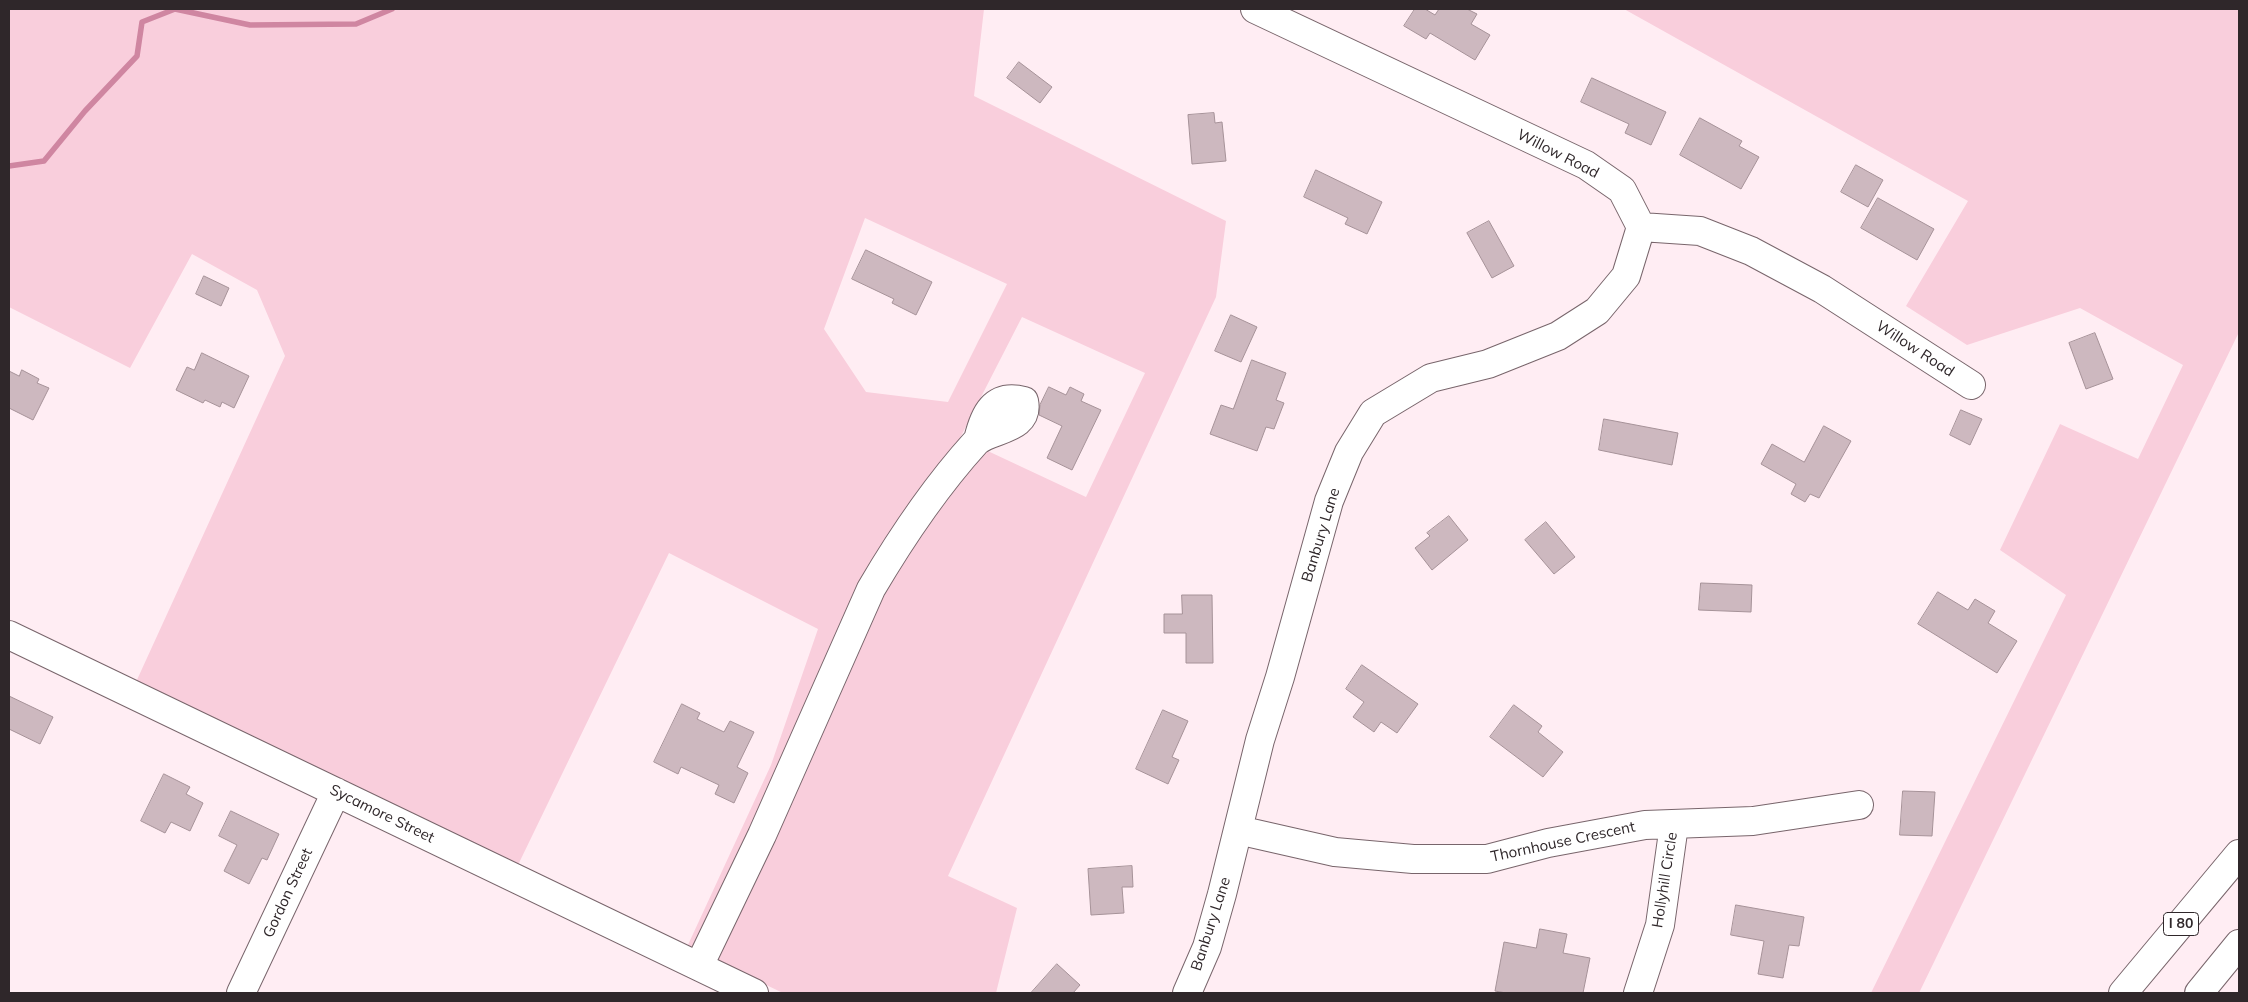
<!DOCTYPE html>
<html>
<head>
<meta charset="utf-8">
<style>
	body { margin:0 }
	#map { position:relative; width:2248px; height:1002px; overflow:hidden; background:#ffedf3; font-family:Mulish,sans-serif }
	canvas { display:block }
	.frame { position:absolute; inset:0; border:10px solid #2f272a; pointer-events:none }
</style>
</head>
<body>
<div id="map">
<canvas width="2248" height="1002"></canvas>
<div class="frame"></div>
</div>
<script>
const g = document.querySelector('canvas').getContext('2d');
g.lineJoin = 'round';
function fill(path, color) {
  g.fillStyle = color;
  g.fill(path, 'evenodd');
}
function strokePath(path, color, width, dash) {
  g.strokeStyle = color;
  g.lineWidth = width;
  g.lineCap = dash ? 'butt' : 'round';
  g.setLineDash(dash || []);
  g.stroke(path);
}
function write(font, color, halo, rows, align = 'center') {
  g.font = font + ' Mulish,sans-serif';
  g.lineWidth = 4;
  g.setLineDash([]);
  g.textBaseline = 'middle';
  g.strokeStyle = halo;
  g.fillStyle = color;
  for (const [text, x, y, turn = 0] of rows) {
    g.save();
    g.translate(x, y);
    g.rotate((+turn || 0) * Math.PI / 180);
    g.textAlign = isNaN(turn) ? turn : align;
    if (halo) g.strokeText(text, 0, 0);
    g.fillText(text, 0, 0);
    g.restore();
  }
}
const green = new Path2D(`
	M9,9h975l-10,87 252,125 -10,76 -268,579 69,32 -21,85h-213l-96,-46 84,-182 47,-136 -149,-76 -151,312 -382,-183 149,-326 -28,-66 -65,-36 -62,114 -121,-61zM865,218l142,66 -59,118 -82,-10 -42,-63zM1022,317l123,56 -59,124 -126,-59z
	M1624,9h615v323l-320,661h-48l195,-398 -66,-45 60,-126 78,35 45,-94 -103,-57 -113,37 -61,-39 62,-105z`);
const stream = new Path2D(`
	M9,166l35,-5 41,-50 52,-55 5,-34 33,-13 75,16 106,-1 36,-15`);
const building = new Path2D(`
	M1415,9h10l10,6 4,-6h28l10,5 -6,10 19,11 -15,25 -45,-27 -4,6 -22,-13z
	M1019,62l33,25 -12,16 -33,-25z
	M1592,78l74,34 -15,33 -26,-12 4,-9 -48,-22z
	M1214,113l1,10 7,-1 4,39 -34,3 -4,-49z
	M1700,118l42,23 -3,5 20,11 -18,32 -61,-34z
	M1856,165l27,15 -15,27 -27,-15z
	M1316,170l66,32 -15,32 -22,-10 3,-6 -44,-21z
	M1878,198l56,31 -17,31 -56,-32z
	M1489,221l25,45 -22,12 -25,-45z
	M866,250l66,32 -16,33 -24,-12 2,-4 -42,-20z
	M204,276l25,12 -8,18 -25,-12z
	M1231,315l26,12 -16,35 -26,-11z
	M2095,333l18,46 -27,10 -17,-46z
	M202,353l47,23 -15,32 -12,-6 -2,5 -15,-7 -2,3 -27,-13 11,-23 7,3z
	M1252,360l34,13 -10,27 8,3 -10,26 -8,-2 -9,24 -47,-17 11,-29 12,4z
	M22,370l17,9 -2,4 12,5 -16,32 -24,-12v-37l10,5z
	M1049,387l17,8 4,-8 14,7 -3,7 20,9 -29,60 -25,-12 15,-32 -23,-11 1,-10z
	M1961,410l21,9 -12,26 -20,-10z
	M1604,419l74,14 -6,32 -73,-15z
	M1824,426l27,15 -32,57 -9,-4 -5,8 -14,-8 5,-10 -35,-20 11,-20 32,18z
	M1449,516l19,24 -36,30 -17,-22 15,-12 -3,-3z
	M1546,522l29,35 -21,17 -29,-34z
	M1701,583l51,2 -1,27 -52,-2z
	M1938,592l30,18 7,-11 20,12 -7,12 29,18 -20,32 -79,-49z
	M1182,595h30l1,68h-27v-30h-22v-19h18z
	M1362,665l56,39 -21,29 -16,-11 -7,10 -21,-15 11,-15 -18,-13z
	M9,696l44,21 -13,27 -31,-15z
	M682,704l18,9 -3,6 27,13 6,-11 24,11 -17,35 11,6 -14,30 -19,-9 4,-9 -38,-18 -3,7 -24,-12z
	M1514,705l28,21 -4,6 25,20 -20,25 -53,-40z
	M1163,710l25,11 -16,36 7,3 -11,24 -32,-15z
	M164,774l26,13 -4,7 17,9 -13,28 -19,-9 -6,11 -24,-12z
	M1903,791l32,1 -3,44 -32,-1z
	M231,811l48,23 -12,26 -5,-2 -13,26 -25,-13 13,-26 -18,-9z
	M1132,866l1,21h-11l2,26 -33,2 -3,-46z
	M1736,905l68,12 -5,29 -10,-1 -6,33 -25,-4 6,-33 -33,-6z
	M1540,929l27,5 -4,19 27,5 -7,35h-77l-11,-2 9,-49 32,6z
	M1057,964l23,21 -7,8h-42z`);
const minor = new Path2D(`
	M1255,9l331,156 36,25 19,37 59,4 51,20 71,38 149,96
	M9,635l745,358
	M1238,830l97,22 78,7h74l61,-16 97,-18 108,-4 106,-16
	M699,966l63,-131 109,-246c30,-51 65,-103 105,-147 14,-14 54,-11 48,-41 -31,-8 -40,14 -46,39
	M241,993l95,-201
	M1187,993l20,-46 15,-53 38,-154 20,-63 49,-176 20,-49 24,-39 58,-35 57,-14 70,-28 39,-25 29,-35 15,-49
	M1638,993l22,-68 14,-100`);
const highway = new Path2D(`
	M2123,993l116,-139
	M2199,993l40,-49`);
const shields = [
	[2181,924,35]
];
const shieldNames = [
	["I 80",2181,924]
];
const streetNames = [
	["Willow Road",1558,154,27],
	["Willow Road",1915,349,33],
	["Banbury Lane",1321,535,-73],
	["Sycamore Street",382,814,26],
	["Thornhouse Crescent",1563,842,-12],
	["Hollyhill Circle",1665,880,-81],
	["Gordon Street",288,893,-65],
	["Banbury Lane",1211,924,-72]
];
fill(green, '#f9cedc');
strokePath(stream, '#cf86a1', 5.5);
fill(building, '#cdb8bf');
strokePath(building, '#a69298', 1);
strokePath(minor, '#78656b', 30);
strokePath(highway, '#78656b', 30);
strokePath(minor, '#fff', 28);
strokePath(highway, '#fff', 28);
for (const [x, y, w] of shields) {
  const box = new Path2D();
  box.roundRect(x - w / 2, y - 11.5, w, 23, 4);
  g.fillStyle = '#fff';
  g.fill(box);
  strokePath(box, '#2f272a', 1);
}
write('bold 14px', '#2f272a', null, shieldNames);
write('15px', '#2f272a', '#fff', streetNames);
</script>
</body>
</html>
